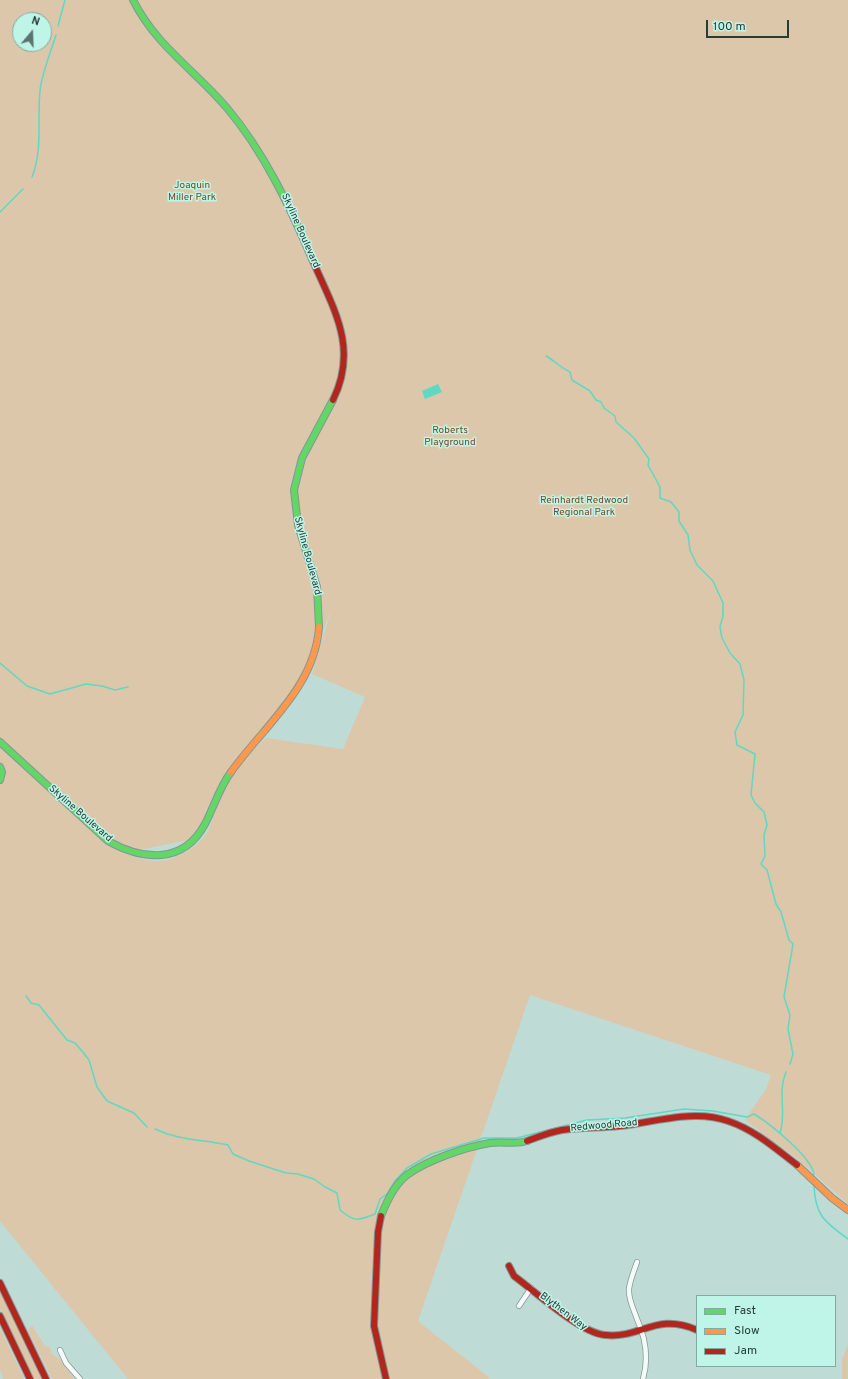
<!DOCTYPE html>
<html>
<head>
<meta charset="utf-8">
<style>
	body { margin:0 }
	#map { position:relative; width:848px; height:1379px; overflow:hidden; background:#bfdbd5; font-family:Overpass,sans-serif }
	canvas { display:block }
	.legend { position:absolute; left:696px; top:1295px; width:140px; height:72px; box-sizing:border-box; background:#bef5e8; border:1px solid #82aba2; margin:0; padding:5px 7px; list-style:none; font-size:12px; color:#273d38 }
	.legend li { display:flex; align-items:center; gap:8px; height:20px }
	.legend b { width:20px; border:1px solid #82aba2 }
	.north { position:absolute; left:12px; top:12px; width:40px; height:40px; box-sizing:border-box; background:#bef5e8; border:1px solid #82aba2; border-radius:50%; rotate:19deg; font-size:11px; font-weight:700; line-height:16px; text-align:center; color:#273d38 }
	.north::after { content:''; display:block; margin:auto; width:14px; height:18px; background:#5c746f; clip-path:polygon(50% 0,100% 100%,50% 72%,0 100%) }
	.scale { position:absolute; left:706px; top:20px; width:83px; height:18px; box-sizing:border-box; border:2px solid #273d38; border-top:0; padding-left:5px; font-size:12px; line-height:14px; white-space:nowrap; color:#273d38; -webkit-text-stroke:3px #bef5e8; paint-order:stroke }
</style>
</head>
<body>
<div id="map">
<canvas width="848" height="1379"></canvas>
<ul class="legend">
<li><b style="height:5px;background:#63d668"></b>Fast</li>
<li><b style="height:5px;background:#ff974d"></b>Slow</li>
<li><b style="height:5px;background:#b3261e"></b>Jam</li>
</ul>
<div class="north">N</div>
<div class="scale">100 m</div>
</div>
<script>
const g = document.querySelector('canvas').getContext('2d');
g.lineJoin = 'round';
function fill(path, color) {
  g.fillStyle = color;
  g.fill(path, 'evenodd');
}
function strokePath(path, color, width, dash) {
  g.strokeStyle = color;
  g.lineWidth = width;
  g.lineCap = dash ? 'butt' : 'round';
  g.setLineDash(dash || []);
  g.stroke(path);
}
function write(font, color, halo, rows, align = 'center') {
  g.font = font + ' Overpass,sans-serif';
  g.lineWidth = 3;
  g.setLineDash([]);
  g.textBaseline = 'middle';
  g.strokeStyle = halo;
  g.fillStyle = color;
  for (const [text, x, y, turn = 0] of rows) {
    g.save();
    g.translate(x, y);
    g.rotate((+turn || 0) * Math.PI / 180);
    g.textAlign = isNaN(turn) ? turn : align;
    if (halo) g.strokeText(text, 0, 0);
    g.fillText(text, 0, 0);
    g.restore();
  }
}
const green = new Path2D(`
	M0,0h848v1204l-49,-44 -54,-40 21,-31 5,-14 -241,-80 -112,326 73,58h-363l-128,-158zM20,20h24v24h-24zM332,608l-20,66 53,23 -22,52 -77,-11c-14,14 -29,29 -39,47 -9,14 -12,31 -19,46 -8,15 -34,31 -51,30 -12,0 -22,-4 -33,-8l75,-15 35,-71 71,-89z
	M0,1292l42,87h-8l-34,-70z
	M32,1325l13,21 1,1 3,-1 3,8 8,5 14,20h-22l-24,-48z
	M0,1328l24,51h-21l-3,-10z
	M848,1344v35h-6v-19z`);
const water = new Path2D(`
	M438,384l4,8 -17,7 -3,-8z`);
const stream = new Path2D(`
	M58,26l7,-26
	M32,177c11,-28 5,-56 8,-86 1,-15 11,-40 16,-56
	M0,212l23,-23
	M546,356c9,5 15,12 24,16l2,8 18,11 6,9 5,2 3,6 11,8 1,6 18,16 15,21 -1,6 12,22v11l11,4 8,10v9l9,14 2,15 7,15 16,16 10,22v13l-3,11 2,11 8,15 10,11 4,16 -1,35 -8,17 2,13 18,9 -4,41 4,8 9,9 3,13 -3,10 1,21 -4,8 6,6 9,34 5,8 8,28 4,4 -9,53 6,18 -2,14 5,25 -3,10
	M0,663l27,23 23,8 36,-10 16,2 13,4 13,-3
	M26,996l5,7 8,2 28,35 8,3 7,8 7,9 8,27 10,14 27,12 13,14
	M155,1129c25,12 47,10 73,16l5,9 16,7 37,12 12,1 16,5 11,8 12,6 3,17c14,12 18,11 35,4l5,-15 7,-5 8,-13 12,-13 24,-14 53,-16h33l70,-18 38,-2 59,-9 29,2 34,6 7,-3c15,9 59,44 60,61
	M780,1133c7,-20 -3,-40 6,-61
	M814,1185c1,31 11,37 34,54`);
const street = new Path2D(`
	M637,1262c-3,9 -7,18 -8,27 -1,10 5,21 8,30 9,20 12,39 6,60
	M519,1306l12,-18
	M60,1350l6,13 14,16`);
const fast = new Path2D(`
	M133,0c23,46 62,70 94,108 37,44 62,97 85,151
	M319,627l-2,-40 -19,-62 -4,-35 8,-32 31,-58
	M0,742l108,99c34,19 75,24 97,-17 9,-17 14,-36 26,-52
	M0,767l2,5 -2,8
	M381,1216c5,-13 14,-32 26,-41 20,-15 59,-28 83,-32 13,-2 25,2 37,-2`);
const slow = new Path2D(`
	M231,772c33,-46 84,-85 88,-145
	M797,1165l35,33 16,12`);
const jam = new Path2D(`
	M312,259c21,49 47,88 21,141
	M527,1141c11,-4 23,-9 35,-11 19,-3 39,-2 58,-4 35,-4 74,-17 108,-5 27,9 48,28 69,44
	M381,1216l-3,16 -4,94 12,53
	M509,1266l5,10c22,16 66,57 91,59 36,4 51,-23 92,-5
	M0,1283l46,96
	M0,1316l30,63`);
const parkNames = [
	["Joaquin",192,186],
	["Miller Park",192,198],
	["Roberts",450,431],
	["Playground",450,443],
	["Reinhardt Redwood",584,501],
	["Regional Park",584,513]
];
const streetNames = [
	["Skyline Boulevard",300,231,66],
	["Skyline Boulevard",307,556,75],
	["Skyline Boulevard",80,814,41],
	["Redwood Road",604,1126,-5],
	["Blythen Way",563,1312,37]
];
fill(green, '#dcc7ab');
fill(water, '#5dd9c4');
strokePath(stream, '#5dd9c4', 1.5);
strokePath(street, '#829894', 6);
strokePath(fast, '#829894', 8);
strokePath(slow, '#829894', 8);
strokePath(jam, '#829894', 8);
strokePath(street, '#f5faf9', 4.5);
strokePath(fast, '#63d668', 6);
strokePath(slow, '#ff974d', 6);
strokePath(jam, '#b3261e', 6);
write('10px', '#764a25', '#bef5e8', parkNames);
write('10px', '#273d38', '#bef5e8', streetNames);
</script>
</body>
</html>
